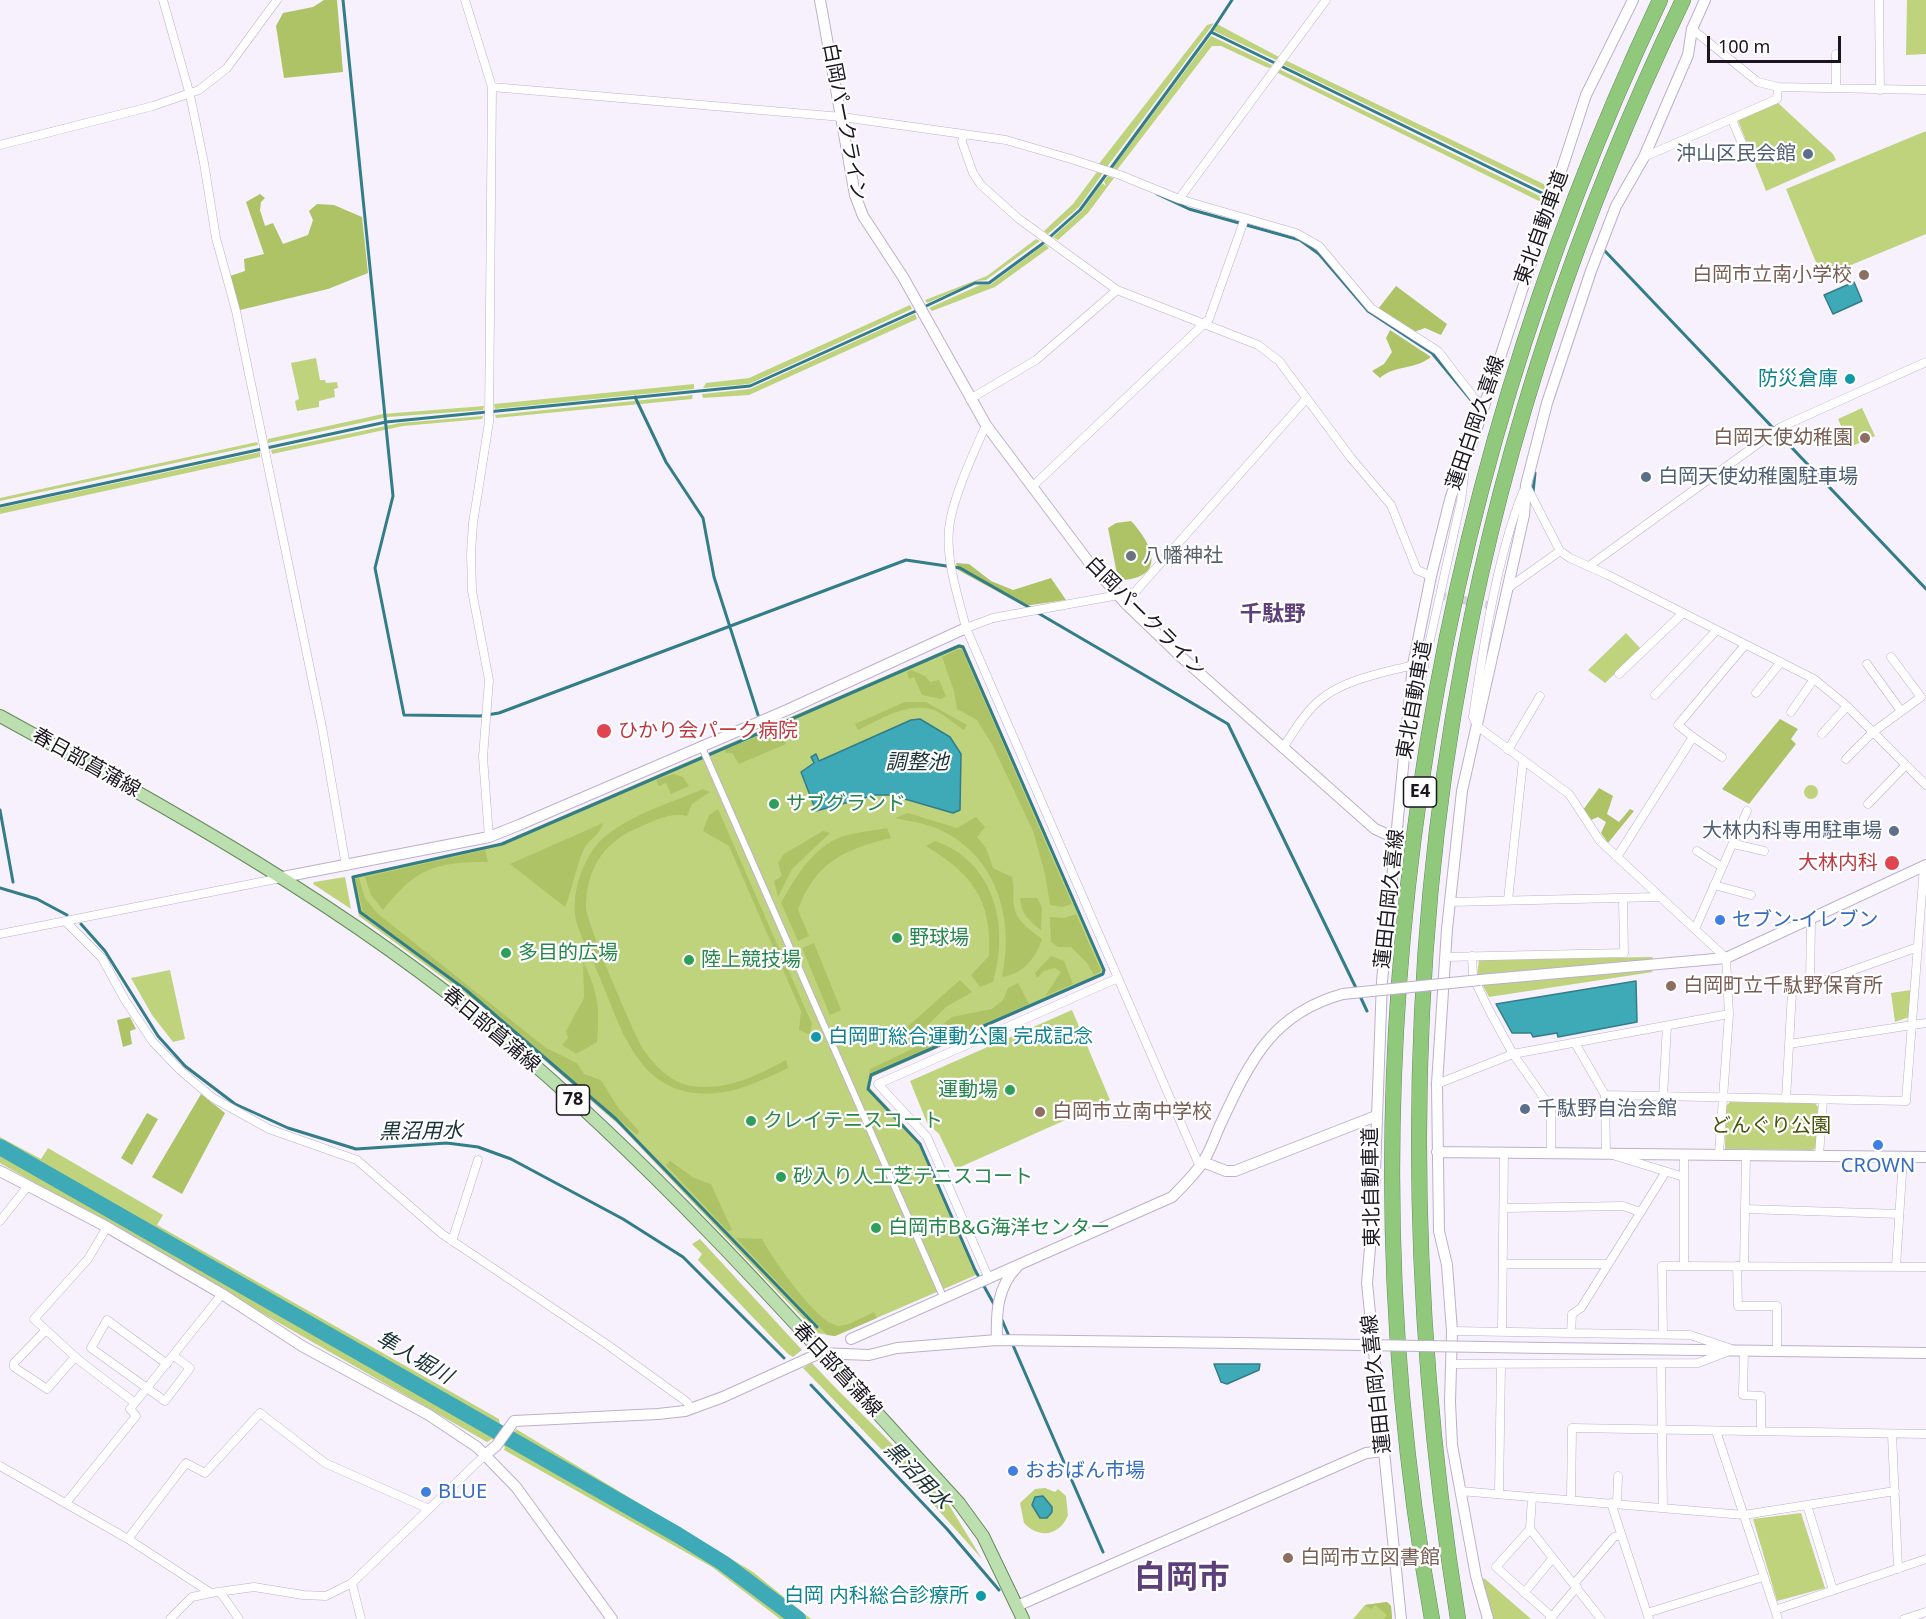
<!DOCTYPE html>
<html>
<head>
<meta charset="utf-8">
<style>
	body { margin:0 }
	#map { position:relative; width:1926px; height:1619px; overflow:hidden; background:#f7f1fe; font-family:"Noto Sans",sans-serif }
	canvas { display:block }
	.scale { position:absolute; left:1707px; top:36px; width:134px; height:27px; box-sizing:border-box; border:3px solid #1a151f; border-top:0; padding-left:8px; font-size:18px; line-height:21px; white-space:nowrap; color:#1a151f; -webkit-text-stroke:4px #fff; paint-order:stroke }
</style>
</head>
<body>
<div id="map">
<canvas width="1926" height="1619"></canvas>
<div class="scale">100 m</div>
</div>
<script>
const g = document.querySelector('canvas').getContext('2d');
g.lineJoin = 'round';
function fill(path, color) {
  g.fillStyle = color;
  g.fill(path, 'evenodd');
}
function strokePath(path, color, width, dash) {
  g.strokeStyle = color;
  g.lineWidth = width;
  g.lineCap = dash ? 'butt' : 'round';
  g.setLineDash(dash || []);
  g.stroke(path);
}
function write(font, color, halo, rows, align = 'center') {
  g.font = font + ' "Noto Sans","Noto Sans JP",sans-serif';
  g.lineWidth = 4.5;
  g.setLineDash([]);
  g.textBaseline = 'middle';
  g.strokeStyle = halo;
  g.fillStyle = color;
  for (const [text, x, y, turn = 0] of rows) {
    g.save();
    g.translate(x, y);
    g.rotate((+turn || 0) * Math.PI / 180);
    g.textAlign = isNaN(turn) ? turn : align;
    if (halo) g.strokeText(text, 0, 0);
    g.fillText(text, 0, 0);
    g.restore();
  }
}
const green = new Path2D(`
	M1907,0h19v54l-20,1z
	M1214,23l-107,144 -9,-2 109,-140z
	M1217,24l62,33 -3,3 -62,-29z
	M1211,36l61,29 -2,3 -4,-1 -45,-21h-9l-95,124 -5,-1z
	M1285,60l265,127 -2,5 -266,-128z
	M1279,69l267,130 -1,5 -269,-132z
	M1777,102l56,52 3,6 -70,31 -29,-73z
	M1926,131v103l-104,43 -36,-88z
	M1097,172l6,1 -24,34 -31,27 -4,-3 29,-27z
	M1108,176l6,2 -26,35 -30,27 -5,-3 29,-26 20,-28 4,3 -2,-5z
	M1036,239l4,2 -54,39 -9,1 -50,22 -2,-3 62,-24z
	M1045,244l4,4 -54,39 -63,24 -3,-3 51,-23h10z
	M910,305l2,4 -163,75 -46,4 3,-5 43,-5z
	M915,314l2,5 -168,76 -46,3 -1,-4 48,-5z
	M316,358l4,22h5l1,3 11,-1 1,6 -4,1 1,8 -16,4v6l-22,4 -2,-10 4,-2 -8,-36z
	M694,384v5l-199,20 -1,-5z
	M693,395l-1,4 -196,19 -1,-3z
	M484,406l-1,4 -95,7 -120,26v-4l115,-25z
	M1862,408l13,28 -25,11 -12,-28z
	M483,416l-1,3 -79,7 -131,28 -1,-4 129,-27z
	M257,442l1,3 -258,56v-3z
	M260,452v5l-260,57v-6z
	M1626,633l15,16 -36,34 -17,-13z
	M959,644l5,1 141,325 -2,5 -231,102 -2,11 51,55 55,132 -141,61 -18,-3 -198,-208 -136,-118 -124,-91 -8,-40 142,-30z
	M1804 792a7 7 0 1 1 14 0a7 7 0 1 1-14 0Z
	M345,877l6,32 -38,-25 1,-2z
	M1652,957l3,4 -178,15 2,-16z
	M1650,969l3,3 -164,25 -7,-13z
	M170,970l15,69 -12,3 -21,-27 -21,-37z
	M1911,990l-2,27 -14,5 -4,-29z
	M1072,1010l38,90 -154,69 -17,-35 -12,-11 -17,-42z
	M1730,1102l85,1 3,4 -2,41 -4,2 -87,-1 1,-43z
	M0,1137l41,22 7,-11 115,67 -6,10 342,194 1,6 14,7 2,-3 237,143 58,47h-6l-60,-48 -112,-67 -633,-361z
	M0,1155l676,385 68,44 43,35h-7l-68,-52 -208,-117 1,-3 -13,-8 -5,3 -487,-279z
	M700,1239l102,111 -9,7 -5,-3 -90,-94 4,-6 -10,-10z
	M812,1363c34,37 71,70 105,107l-8,8 -106,-110z
	M922,1476l27,29 33,54 -67,-75z
	M1045,1488l10,4 3,-3 8,7 2,19c-8,21 -29,24 -44,8l-4,-20 15,-14z
	M1801,1513l24,75 -48,13 -24,-82z
	M1484,1578l47,41h-38l-11,-38z
	M1387,1602l4,4 1,13h-39l12,-14z`);
const forest = new Path2D(`
	M324,0h13l6,72 -59,6 -8,-52 7,-13 30,-6z
	M260,194l5,4 -4,4 -1,8 5,16 8,-3 10,21 25,-9 5,-15 -4,-9 8,-7 17,1 28,12 6,56 -40,16 -88,21 -10,-34 15,-5 -1,-12 20,-5 -18,-52z
	M1396,286l51,38 -6,11 -16,-7 -11,4 -36,-23z
	M1390,330l41,27c-16,13 -37,8 -51,21l-8,-7 12,-7 8,-12 -6,-14z
	M1131,521c20,21 37,55 -7,59l-7,-6 -9,-46 8,-5z
	M956,563l13,1 22,17 22,9 38,-12 15,22 -42,6 -66,-36z
	M959,649l3,1 110,254 -10,3 -12,-2 -5,-31 -12,-43 -40,-85 -16,-26 -20,-11 -3,-18 -12,-34z
	M911,670l14,6 5,6 9,-2 7,16 -5,3 -19,-4 -8,-18 -5,2 -2,-7z
	M905,702h21l41,23 -3,5c-10,-6 -22,-18 -33,-21 -25,-6 -51,10 -73,21l-3,-6z
	M1780,719l18,10 -7,10 5,5 -47,60 -27,-15z
	M787,724l3,7 -7,3 3,10 -47,20 -7,-11h-6l-1,-3z
	M673,774l10,3 6,9 -18,8 -5,-11 -7,3 -3,-6z
	M1599,788l14,8 -6,18 12,8 11,-13 4,2 -26,32 -7,-10 5,-11 -8,-5 -7,3 -8,-10z
	M703,789l7,3 -18,12 -5,12c-18,-4 -35,6 -52,13 -33,15 -49,42 -49,79 0,13 49,130 59,144 10,14 27,31 46,34 36,5 65,-10 95,-26l2,8c-36,17 -68,33 -108,22 -15,-4 -31,-16 -40,-29 -20,-26 -30,-61 -43,-90 -6,-15 -15,-31 -20,-47 -7,-25 3,-57 18,-77 21,-28 76,-44 108,-58z
	M718,809l94,215 -2,11 -11,-5 2,-19 -72,-165 -26,-15 6,-16z
	M908,813l49,15 19,-11 9,10 -8,10 9,11 7,20 19,9c3,11 0,23 3,34 4,12 18,21 27,28 -6,19 -19,35 -40,38 13,-59 -6,-124 -66,-149 -12,-5 -28,-7 -41,-10z
	M603,823c-2,11 -14,16 -19,26 -7,14 -15,52 -19,58l-55,-43z
	M887,828l4,10c-46,11 -76,24 -93,72l11,26 -11,5 -17,-38c14,-25 31,-55 60,-66 14,-5 32,-6 46,-9z
	M823,831l7,2 -38,36 -14,28 -4,-16 8,-5 -4,-13 6,-9z
	M935,841c59,20 75,85 58,141l-13,5 -9,-12 18,-19c3,-57 -17,-82 -63,-110z
	M485,850l3,12c-53,0 -72,6 -105,48l-12,-15 -6,-18z
	M359,878l6,20 12,15 169,135 31,15 7,11 17,6 18,29 20,22 -2,4 -171,-147 -103,-76 -8,-33z
	M1020,898h17l5,9 -1,23c-12,-9 -20,-16 -21,-32z
	M1076,914l25,57 -7,4 -7,-12 -16,-16h-13l-7,-5 -1,-25 14,1z
	M814,943l27,67 -11,5 -28,-67z
	M1051,956l13,5 9,23 -28,12 16,-24 -6,-4 -11,3 -7,7 -2,-5z
	M583,961c15,32 17,45 14,81l-21,12 -14,-9 6,-7 -2,-7 18,-33z
	M960,980l12,12 -26,15 -31,31 -9,-10z
	M1018,983l11,21 -160,70 1,-5 42,-20 40,-32 40,-8 11,-9 5,-12z
	M130,1017l6,12 -6,2 2,13 -9,3 -6,-27z
	M201,1094l24,19 -43,81 -30,-17z
	M147,1113l11,6 -26,46 -11,-7z
	M670,1161l24,17 17,6 21,46 -4,1 -62,-66z
	M736,1238l26,1c10,19 56,86 77,87 10,0 25,-10 35,-14l3,6 -42,18 -8,-1z
	M1387,1602l4,4 1,13h-8l3,-4 -12,-10 -4,4 -6,-4z`);
const water = new Path2D(`
	M1854,282l8,19 -29,13 -9,-19z
	M920,719l30,18 11,17 -1,56 -7,3 -62,-18h-16l-59,16 -15,-39 13,-9 -3,-6 5,-3 3,7 92,-41z
	M1636,981l1,41 -79,15 -1,-4 -24,4 -2,-4h-19l-16,-29z
	M1214,1364h46l-1,6 -32,14 -6,-2z
	M1043,1496l9,11v5l-5,6h-7l-8,-13 3,-8z`);
const stream = new Path2D(`
	M343,0l50,496 -18,72 29,147 76,1 19,-3 407,-153 54,8 72,41
	M1211,32l21,-32
	M1157,194l32,15 111,31 19,14 49,57 64,42 39,47
	M1604,250l322,339
	M924,307l51,-24h14l53,-39 38,-34 131,-178 335,163
	M635,397l31,65 37,56 11,59 45,141
	M1533,492l2,-19
	M0,506l386,-84 364,-36 168,-76
	M1038,613l190,111 129,266
	M761,724l3,7 195,-85 4,1 141,323 -1,4 -232,101 -3,14 52,55 55,126 20,36
	M764,731l-262,113 -149,33 7,35 106,78 150,129 201,208
	M0,810l13,72
	M0,888l37,11 30,16
	M81,924l24,27 53,85 27,30 50,38 53,24 68,21 91,-6 31,4 33,12 112,60 60,38 101,101
	M1360,996l7,15
	M1002,1320l101,232
	M811,1385l136,144 52,61`);
const river = new Path2D(`
	M0,1147l678,388 45,28 75,56`);
const minorTunnel = new Path2D(`
	M1438,595l55,11`);
const pedestrian = new Path2D(`
	M704,752l237,540`);
const minor = new Path2D(`
	M163,0l27,95 14,68 12,75 20,73 86,416 24,139
	M465,0l27,87 -3,335 -16,101 -2,30 1,38 17,89 -6,77 6,80
	M1879,0l1,90
	M1692,29l66,53 20,5 148,3
	M492,87l350,30 164,23 65,19 49,16 59,24 117,34 23,13 52,62 67,43 37,48 9,5
	M1836,88v-34
	M1732,120l15,35
	M963,136l-1,6 11,31 8,12 38,34 98,71 141,55 21,16 72,97 40,47 26,65 14,6
	M0,145l153,-39 46,-16 28,-22 50,-68
	M1644,157l133,-58 1,-12
	M1179,199l147,-199
	M970,399l66,-39 81,-70
	M986,425c-12,27 -34,74 -37,104 -3,33 9,67 17,99l234,539
	M1033,486l176,-167 36,-101
	M1527,487l33,64 10,7 38,17 206,104 33,27 79,79
	M1523,492c-26,64 -40,156 -50,225l4,9 92,68 31,47 126,117 3,56 -10,140
	M1589,566l192,-139 145,-65
	M1508,588l52,-37
	M966,628l27,-10 142,-26 171,-193
	M1867,664l34,47
	M1619,674l64,-61
	M1756,693l25,-31
	M1655,695l62,-65
	M1411,711l8,-22 42,-188 4,-33
	M1791,712l23,-33
	M1822,734l25,-28
	M1693,737l29,20
	M1283,748c11,-17 22,-36 38,-49 25,-20 62,-26 92,-34
	M1508,750l32,-54
	M1846,759l27,-27 48,-35 -30,-40
	M1868,804l38,-39
	M1734,844l30,7
	M1697,851l25,16
	M1617,857l76,-120 -15,-12 67,-80
	M1714,885l37,10
	M1508,900l15,-139
	M1450,902l208,-5
	M65,921l37,37 23,42 28,42 28,29 32,27 56,31 88,31 85,74 163,109 82,59 4,7
	M1695,929l52,-118
	M0,934l281,-56
	M1472,956l1,21 16,33 24,44 38,54v44
	M1445,957l179,-4 -1,-55
	M1810,985l1,-66
	M1575,1043l30,52 1,58 78,24
	M1789,1044l137,-21
	M1437,1084l76,-30 216,-40
	M1605,1095l301,6 18,-235
	M1663,1097l4,-71
	M1786,1099l6,-107 126,-45
	M1684,1154v112
	M1819,1156l4,-56
	M1504,1208l119,-2 17,6
	M1745,1209l154,5
	M0,1221l27,-34
	M107,1227l-19,32 -54,60 46,42 55,42
	M452,1241l26,-81
	M1503,1264h105
	M1737,1266l1,40h39v44
	M1744,1266l2,-112
	M1896,1267l7,-110
	M989,1279l-62,-142 -49,-53 240,-106
	M46,1330l-32,33v4l33,22 28,-32
	M1452,1331l238,4 39,13
	M1502,1332l2,-180
	M1571,1333l1,-19 9,-6 84,-135
	M1663,1334l-1,-68 264,1
	M1744,1350l-1,45 18,1v35
	M167,1364l-60,-44 -16,28 74,53 25,-33 -16,-12
	M1451,1364l247,-1 29,-11
	M1661,1364l2,144
	M1716,1431l62,188
	M1892,1434l6,135
	M0,1466l128,73 83,54
	M1460,1491l284,24 151,-24
	M1499,1494l2,-130
	M1532,1497l-2,32 71,90
	M1571,1499l1,-71 354,6
	M66,1503l70,-87 -6,-7 92,-115
	M1611,1503l38,116
	M1617,1504l1,-28
	M1807,1505l26,85
	M1530,1529l-34,38 56,50
	M128,1539l58,-76 19,10 55,-60 65,50 104,46
	M352,1583l9,36
	M1574,1584l40,-47 7,-2
	M220,1592l19,27
	M1524,1593l28,-34
	M1775,1610l151,-51
	M1647,1613l116,-36
	M170,1619l22,-22 19,-4 43,-6 49,8 23,1 26,-13 134,-129
	M1550,1619l27,-32
	M1904,1619l22,-7`);
const tertiary = new Path2D(`
	M820,0l35,195 8,21 40,61 83,148 102,136 38,43 53,51 196,174 20,9
	M283,877l206,-40 30,-12 268,-115 179,-82
	M1480,980l246,-22 200,-93
	M1437,1152l489,5
	M1203,1162l23,9h9l141,-55
	M0,1171l107,56 115,67 80,52 127,69 48,32 39,40 96,132
	M851,1339l321,-142c10,-10 20,-20 28,-31 10,-12 15,-31 22,-45 29,-62 51,-108 121,-127
	M997,1340c-1,-26 0,-53 20,-73
	M1547,1348l379,5
	M486,1454l10,-8 18,-25 144,-7 27,-3 38,-14 97,-44 49,2 28,-7 100,-8 241,3
	M1017,1606l349,-153 19,-2
	M1488,1619l-12,-43 -24,-131 -2,-43 2,-71 -5,-66 -8,-34 -2,-147 10,-155 15,-138 62,-276 2,-30 21,-82 44,-132 25,-65 28,-49 44,-102 4,-26 13,-29`);
const secondary = new Path2D(`
	M1401,1619l-34,-336 7,-83 8,-219 31,-316 18,-89 20,-80 22,-56 113,-345 47,-95`);
const primary = new Path2D(`
	M0,716c175,96 348,191 502,321 166,140 311,306 457,466l24,33 40,83`);
const motorway = new Path2D(`
	M1432,1619c-99,-548 -9,-1118 228,-1619
	M1458,1619c-51,-318 -55,-646 6,-963 43,-227 119,-448 219,-656`);
const tertiaryBridge = new Path2D(`
	M1343,994l137,-14
	M1238,1343l309,5`);
const markers = [
	[1808,154,6,"#5c6f8a"],
	[1864,275,6,"#8d6e63"],
	[1850,379,6,"#0f9aa8"],
	[1865,438,6,"#8d6e63"],
	[1646,477,6,"#5c6f8a"],
	[1131,556,6,"#6b7280"],
	[604,731,8,"#e0444e"],
	[774,804,6,"#2e9e5b"],
	[1894,831,6,"#5c6f8a"],
	[1892,863,8,"#e0444e"],
	[1720,920,6,"#3f7fe0"],
	[897,938,6,"#2e9e5b"],
	[506,953,6,"#2e9e5b"],
	[689,960,6,"#2e9e5b"],
	[1671,986,6,"#8d6e63"],
	[816,1037,6,"#0f9aa8"],
	[1010,1090,6,"#2e9e5b"],
	[1525,1109,6,"#5c6f8a"],
	[1040,1112,6,"#8d6e63"],
	[751,1121,6,"#2e9e5b"],
	[1878,1145,6,"#3f7fe0"],
	[781,1177,6,"#2e9e5b"],
	[876,1228,6,"#2e9e5b"],
	[1013,1471,6,"#3f7fe0"],
	[426,1492,6,"#3f7fe0"],
	[1288,1558,6,"#8d6e63"],
	[981,1596,6,"#0f9aa8"]
];
const shields = [
	[1420,792,33],
	[573,1100,33]
];
const shieldNames = [
	["E4",1420,792],
	["78",573,1100]
];
const streetNames = [
	["白岡パークライン",844,122,79],
	["東北自動車道",1542,228,-70],
	["蓮田白岡久喜線",1476,423,-71],
	["白岡パークライン",1145,617,45],
	["東北自動車道",1415,700,-80],
	["春日部菖蒲線",86,763,29],
	["蓮田白岡久喜線",1390,899,-84],
	["春日部菖蒲線",491,1030,40],
	["東北自動車道",1372,1187,-91],
	["春日部菖蒲線",837,1370,47],
	["蓮田白岡久喜線",1377,1384,-96]
];
const serviceNames = [
	["沖山区民会館",1796,154],
	["白岡天使幼稚園駐車場",1658,477,"left"],
	["大林内科専用駐車場",1882,831],
	["千駄野自治会館",1537,1109,"left"]
];
const educationNames = [
	["白岡市立南小学校",1852,275,"right"],
	["白岡天使幼稚園",1853,438,"right"],
	["白岡町立千駄野保育所",1683,986],
	["白岡市立南中学校",1052,1112],
	["白岡市立図書館",1300,1558]
];
const cultureNames = [
	["防災倉庫",1838,379],
	["白岡町総合運動公園 完成記念",828,1037,"left"],
	["白岡 内科総合診療所",969,1596]
];
const worshipNames = [
	["八幡神社",1143,556]
];
const healthNames = [
	["ひかり会パーク病院",618,731],
	["大林内科",1878,863,"right"]
];
const leisureNames = [
	["サブグランド",786,804],
	["野球場",909,938],
	["多目的広場",518,953],
	["陸上競技場",701,960],
	["運動場",998,1090,"right"],
	["クレイテニスコート",763,1121],
	["砂入り人工芝テニスコート",793,1177],
	["白岡市B&G海洋センター",888,1228]
];
const shopNames = [
	["セブン-イレブン",1732,920],
	["CROWN",1878,1166,"center"],
	["おおばん市場",1025,1471],
	["BLUE",438,1492]
];
const parkNames = [
	["どんぐり公園",1771,1126]
];
const waterNames = [
	["調整池",917,763],
	["黒沼用水",421,1132,-1],
	["隼人堀川",414,1358,30],
	["黒沼用水",917,1476,46]
];
const quarterNames = [
	["千駄野",1273,615]
];
const townNames = [
	["白岡市",1182,1579]
];
fill(green, '#bfd37d');
fill(forest, '#aec365');
fill(water, '#3ea9b7');
strokePath(water, '#337d89', 1.5);
strokePath(stream, '#337d89', 3);
strokePath(river, '#3ea9b7', 16);
strokePath(minorTunnel, '#d6d0dd', 8, [8, 4]);
strokePath(pedestrian, '#beafcc', 8);
strokePath(minor, '#beafcc', 9);
strokePath(tertiary, '#beafcc', 12);
strokePath(secondary, '#beafcc', 12);
strokePath(primary, '#678a5b', 14);
strokePath(motorway, '#678a5b', 16);
strokePath(pedestrian, '#fff', 6);
strokePath(minor, '#fff', 8);
strokePath(tertiary, '#fff', 10);
strokePath(secondary, '#fff', 10);
strokePath(primary, '#bcdfb0', 12);
strokePath(motorway, '#90c97c', 15);
strokePath(tertiaryBridge, '#beafcc', 12, []);
strokePath(tertiaryBridge, '#fff', 10);
for (const [x, y, r, color] of markers) {
  const dot = new Path2D();
  dot.arc(x, y, r, 0, 2 * Math.PI);
  g.fillStyle = color;
  g.fill(dot);
  strokePath(dot, '#fff', 2);
}
for (const [x, y, w] of shields) {
  const box = new Path2D();
  box.roundRect(x - w / 2, y - 15, w, 30, 4.5);
  g.fillStyle = '#fff';
  g.fill(box);
  strokePath(box, '#1a151f', 1.5);
}
write('bold 18px', '#1a151f', null, shieldNames);
write('20px', '#1a151f', '#fff', streetNames);
write('20px', '#4e5e75', '#fff', serviceNames, 'right');
write('20px', '#785e54', '#fff', educationNames, 'left');
write('20px', '#0d838f', '#fff', cultureNames, 'right');
write('20px', '#5b616d', '#fff', worshipNames, 'left');
write('20px', '#be3a42', '#fff', healthNames, 'left');
write('20px', '#27864d', '#fff', leisureNames, 'left');
write('20px', '#366cbe', '#fff', shopNames, 'left');
write('20px', '#46520c', '#fff', parkNames);
write('italic 21px', '#1b3336', '#fff', waterNames);
write('bold 22px', '#5d3f7b', '#fff', quarterNames);
write('bold 32px', '#5d3f7b', '#fff', townNames);
</script>
</body>
</html>
